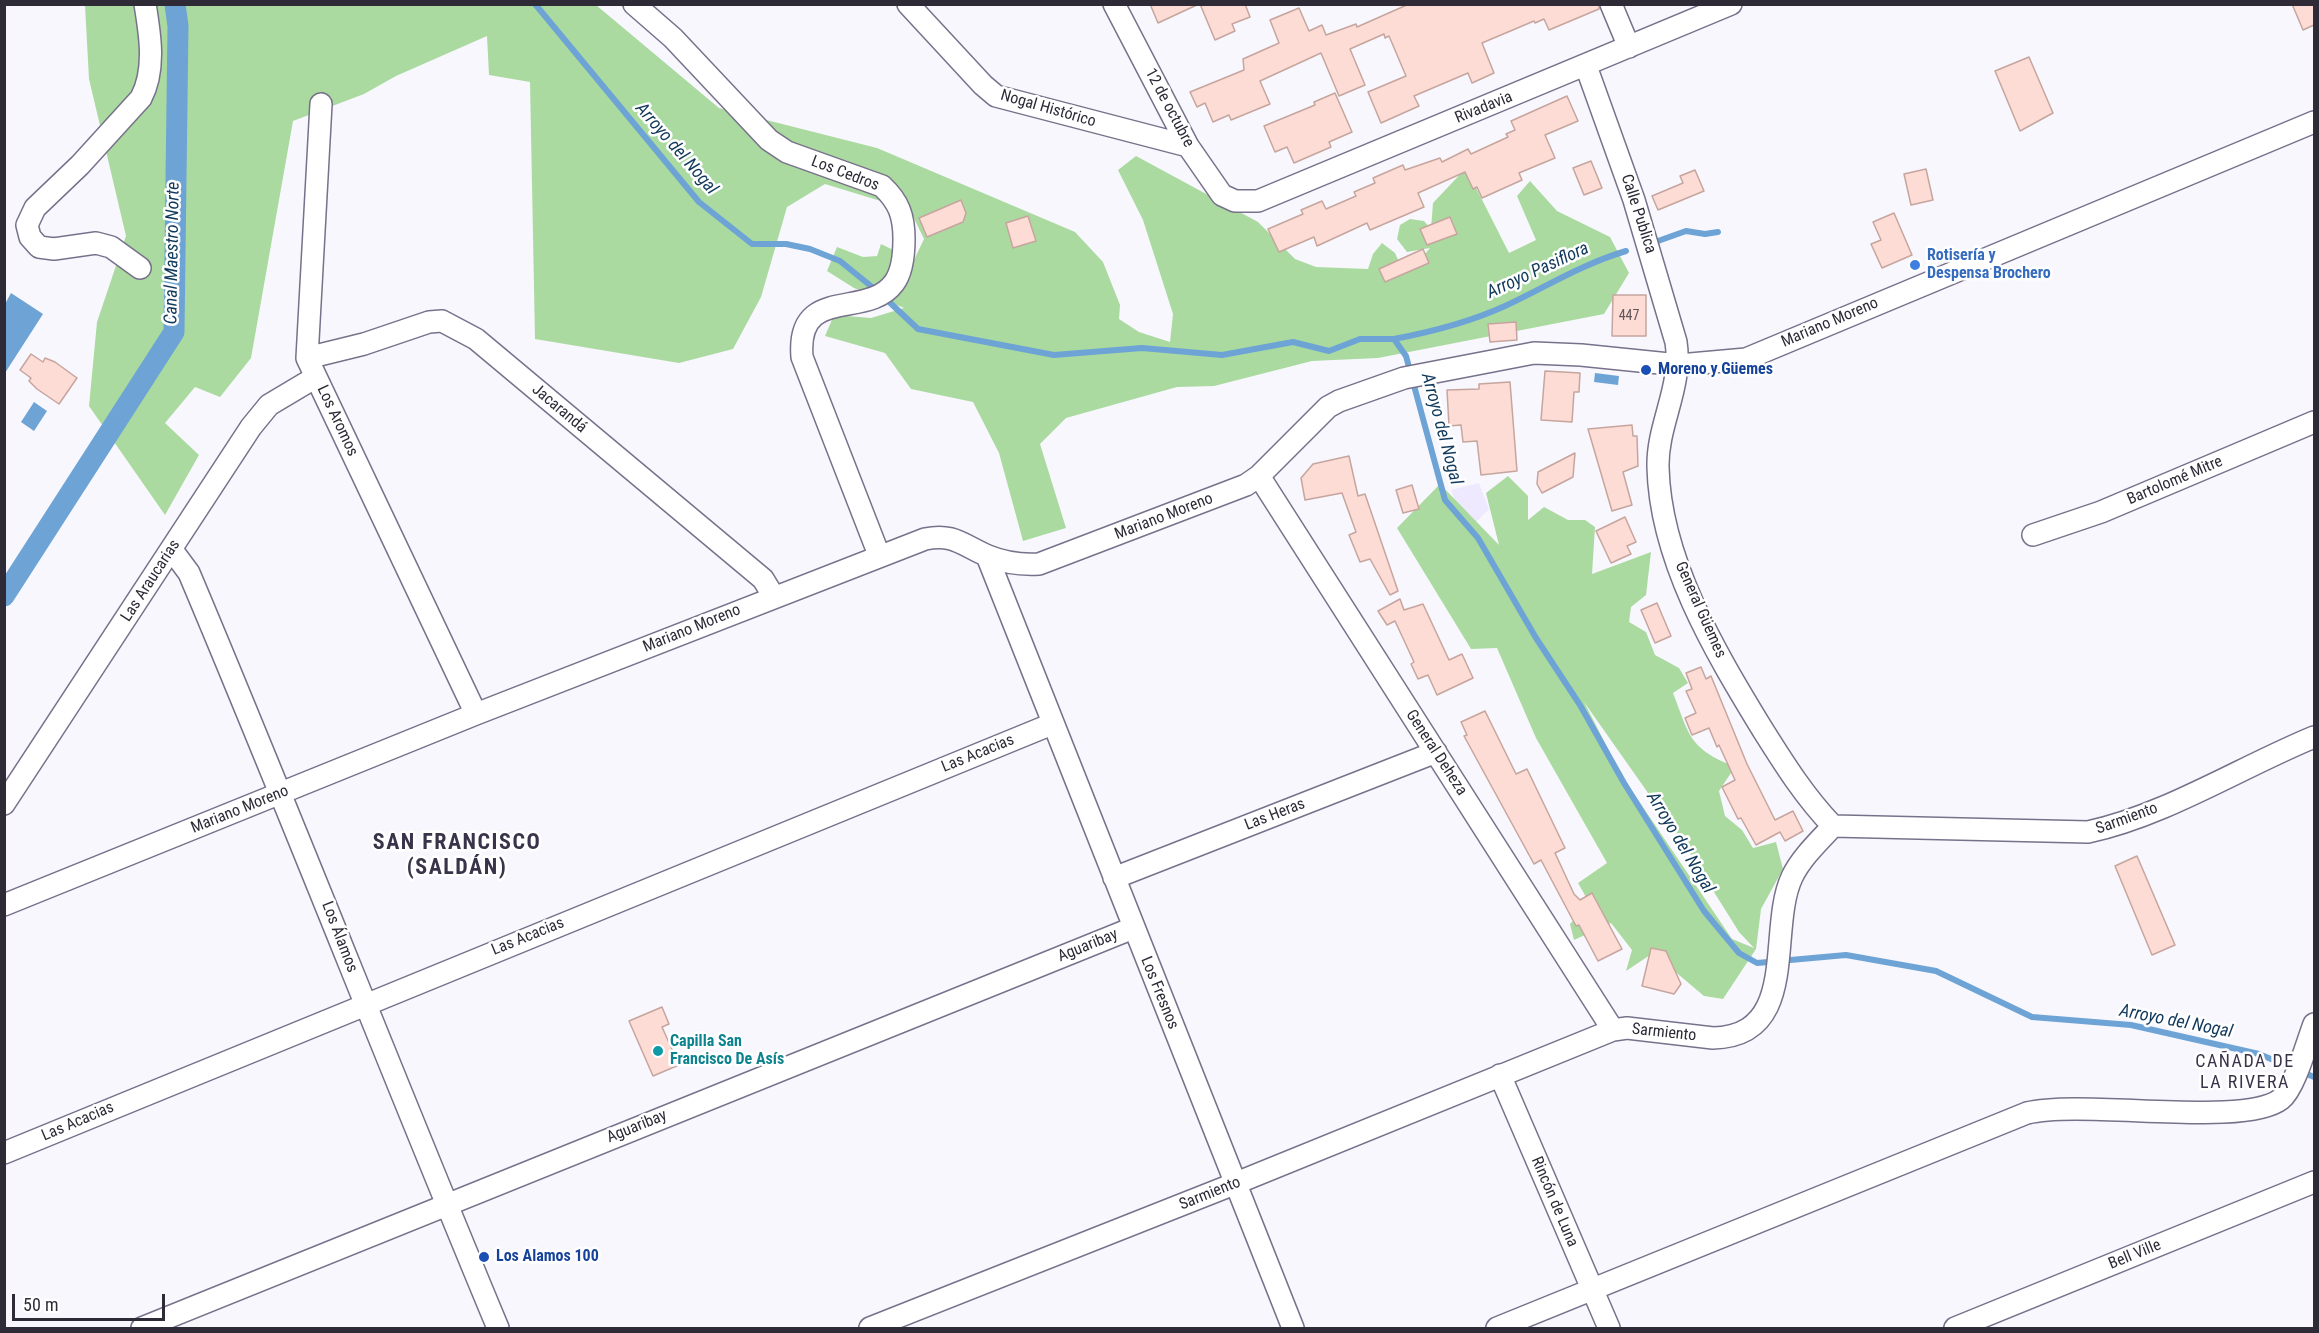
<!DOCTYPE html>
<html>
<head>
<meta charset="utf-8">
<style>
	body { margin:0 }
	#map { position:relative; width:2319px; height:1333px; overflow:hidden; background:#f8f7fd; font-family:"Roboto Condensed",sans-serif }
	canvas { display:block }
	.frame { position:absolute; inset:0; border:6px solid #2e2b36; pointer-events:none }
	.scale { position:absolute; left:12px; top:1294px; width:153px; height:27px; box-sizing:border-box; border:3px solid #2e2b36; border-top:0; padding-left:8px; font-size:18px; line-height:21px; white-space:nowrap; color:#2e2b36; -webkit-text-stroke:4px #fff; paint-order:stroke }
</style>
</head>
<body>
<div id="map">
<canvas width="2319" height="1333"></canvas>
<div class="frame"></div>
<div class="scale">50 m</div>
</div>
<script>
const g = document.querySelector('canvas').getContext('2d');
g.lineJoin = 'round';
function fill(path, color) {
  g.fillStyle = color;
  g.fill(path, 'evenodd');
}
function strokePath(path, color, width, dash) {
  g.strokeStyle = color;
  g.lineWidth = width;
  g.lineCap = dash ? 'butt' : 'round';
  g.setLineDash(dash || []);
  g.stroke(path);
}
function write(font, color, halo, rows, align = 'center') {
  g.font = font + ' "Roboto Condensed",sans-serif';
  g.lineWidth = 5;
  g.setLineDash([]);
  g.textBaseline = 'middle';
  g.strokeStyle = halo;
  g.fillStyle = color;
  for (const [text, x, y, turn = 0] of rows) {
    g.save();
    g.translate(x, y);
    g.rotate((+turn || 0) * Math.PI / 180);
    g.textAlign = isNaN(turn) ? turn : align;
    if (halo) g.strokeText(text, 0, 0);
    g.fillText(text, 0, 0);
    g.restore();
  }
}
const built = new Path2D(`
	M1479,483l10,26 -18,18 -10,-12 -10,-25z`);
const forest = new Path2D(`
	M85,5h511l123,103 158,40 198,84 28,30 17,43 -1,14 20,13 31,10 3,-28 -30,-94 -25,-50 18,-14 122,66 37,37 21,8 52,2 5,-15 9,-11 13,10 4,9h19l12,-14 -23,4 -10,-13 3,-14 10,-6 14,2 7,8 2,-26 33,-35 43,85 27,-13 -19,-44 13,-15 27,30 53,26 19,36 -25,41 -226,44 -66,3 -98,25 -37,1 -111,31 -26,26 26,84 -43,13 -24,-88 -26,-51 -62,-13 -26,-36 -60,-17 9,-21 37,3 33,-10 -50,-20 -27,-17 10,-24 26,10 14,-1 4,-12 33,16 10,-21 -14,-29 -85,-26 -38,23 -26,90 -28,52 -54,14 -144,-24 -5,-257 -41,-7 -2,-39 -91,40 -32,18 -71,27 -42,237 -31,39 -25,-10 -30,36 34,32 -34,60 -76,-109 8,-84 29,-86 -37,-157z
	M1508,476l20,20v24l16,-13 24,13h17l10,7 -3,47 59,-22 -5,43 -15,12 -2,15 17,10 9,23 24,13 9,15 -15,10c17,44 16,55 62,74l-16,24 6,25 17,14 11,18 23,-6 7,27 -22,40 -5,40 -33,50 -19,-3 -51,-43 -27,18 6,-21 -21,-27 -37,17 -4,-16 20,-20 -12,-21 29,-20 -71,-125 -39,-90 -26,1 -74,-121 43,-44 59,61 -13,-52zM1584,702l100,142 55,88 15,16 -22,-9 -110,-163z`);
const water = new Path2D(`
	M11,293l32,21 -38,59v-69z
	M1595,373l24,3 -1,9 -24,-3z
	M34,402l13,9 -13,20 -13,-9z`);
const stream = new Path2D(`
	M535,4l164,198 53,42h34l24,5 30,12 37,30
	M1658,241l28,-10 19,3 13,-2
	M885,298l33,31 136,26 88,-7 80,7 71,-13 36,9 31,-12h34l12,17 39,144 33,38 58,100 44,67 44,78 80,128 35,42 18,10 89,-8 90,16 96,46 99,8 128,29 55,23
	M1394,339c37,-7 76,-17 111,-33 41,-19 77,-42 121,-55`);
const canal = new Path2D(`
	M4,596l170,-264 4,-306 -3,-22`);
const building = new Path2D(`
	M1150,4h49l-41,19z
	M1200,4h45l5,13 -18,7 3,7 -20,9z
	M1409,4h190v5l-50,21 -5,-11 -9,4 -1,-2 -52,22 12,30 -22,10 -4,-10 -54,23 5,10 -38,17 -13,-31 38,-16 -17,-40 -4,2 -1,-4 -34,15 15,36 -26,11 -18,-43 -61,28 10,23 -39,16 -2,-5 -16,7 -8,-19 -8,4 -7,-15 54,-22 -1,-11 36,-16 -9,-23 29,-12 10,23 13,-6 4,10 30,-11 1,3z
	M2292,4h22v21l-11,5z
	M2029,57l24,56 -33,18 -25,-60z
	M1335,93l17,39 -23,10 2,5 -37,16 -7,-16 -12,5 -11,-26 51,-21 -1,-3z
	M1567,96l11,25 -33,14 10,23 -36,15 3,7 -40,18 -5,-11 -4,2 -8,-17 -47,21 6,14 -54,23 -3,-7 -50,23 -3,-9 -35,15 -11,-23 35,-15 -2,-4 21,-9 4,8 30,-13 -2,-4 21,-9 -2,-5 30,-13 2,5 35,-12 2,4 26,-13 3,5 37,-17 -2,-3 9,-4 -4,-9z
	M1591,161l11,27 -18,7 -11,-27z
	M1926,169l7,31 -22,5 -7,-31z
	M1695,170l9,21 -46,19 -6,-14 31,-13 -3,-7z
	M961,200l5,13 -3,9 -36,15 -8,-19z
	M1894,213l18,42 -30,13 -11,-24 10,-4 -8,-18z
	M1028,216l8,25 -23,7 -7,-25z
	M1450,217l7,17 -30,11 -7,-16z
	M1423,249l6,14 -44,19 -6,-13z
	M1613,295h33v41h-34z
	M1516,322l1,18 -27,2 -2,-18z
	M31,354l12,8 2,-4 10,4 22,16 -18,26 -22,-15 -8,-8 2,-3 -11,-8z
	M1545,371l35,2 -1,19h-5l-2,30 -31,-2z
	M1510,382l7,89 -36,4 -4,-34 -14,1 -2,-17 -12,1 -2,-36 32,-1v-5z
	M1632,425l1,11h4l1,30 -15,6 9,33 -20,6 -24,-82z
	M1575,453l-2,24 -31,16 -5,-9 1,-12z
	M1349,456l9,40 7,-2 33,97 -8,4 -20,-36 -10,3 -11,-27 7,-3 -14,-39 -37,7 -4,-22 12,-14z
	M1412,485l7,24 -16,4 -7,-23z
	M1625,517l11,25 -9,4 4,8 -20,9 -15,-32z
	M1400,599l4,11 19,-6 26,56 13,-6 11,24 -36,17 -9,-20 -10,4 -7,-15 3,-2 -19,-41 -8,4 -9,-14z
	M1657,603l14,33 -16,7 -14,-33z
	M1701,667l5,12 5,-3 36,88 28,56 18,-9 10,20 -18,10 -5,-9 -24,13 -15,-27 -3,1 -16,-32 13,-7 -16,-35 -2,2 -8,-19 -17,7 -7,-17 11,-5 -10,-22 6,-2 -6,-16z
	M1485,711l31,63 11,-5 38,79 -10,5 19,41 6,6 12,-7 30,56 -24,12 -19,-36 -3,1 -35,-66 -7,4 -70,-128 3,-1 -6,-13z
	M2137,856l38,89 -23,10 -37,-89z
	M1651,948l15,3 15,33 -7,10 -32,-8z
	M662,1007l7,17 -7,3 17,38 -26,11 -24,-55z`);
const minor = new Path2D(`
	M634,4l39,34 96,102 18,12 95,34c17,16 22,30 22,53 0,14 -1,32 -10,44 -27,37 -98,1 -92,74l77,198
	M908,4l75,81 13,11 192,50
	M1114,4l74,142 34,49 13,6h23l473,-197
	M1611,4l18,43
	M1586,66l48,134 42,142c7,45 -19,82 -18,125 2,92 56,183 103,260 22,35 43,69 72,99
	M321,104l-14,254 169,356
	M140,268l-29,-21 -15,-4 -42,6 -15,-2 -9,-10 -3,-12 8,-17 45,-43 61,-67c15,-28 9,-64 4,-94
	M307,358l57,-14 65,-22 13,-1 34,18 287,240 11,18
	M1259,476l354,554
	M2033,535l68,-23 213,-90
	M172,550l17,23c106,251 204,504 309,755
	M987,556l306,772
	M4,804l247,-377 18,-22 47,-28
	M1833,826l255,6c76,-16 153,-65 226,-95
	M1114,878l322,-126
	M4,905l472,-191 449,-175c29,-6 37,6 63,17 17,7 33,9 51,8l207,-79 13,-9 69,-69 11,-6 65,-23 130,-25 47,2 98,10 67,-6 568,-237
	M1500,1075l109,253
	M4,1153l1048,-429
	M142,1328l991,-400
	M870,1328l364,-144 379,-154 14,-2 86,10c88,-2 54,-108 79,-161 9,-19 27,-36 41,-51
	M1497,1328l530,-215c57,-14 217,15 254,-14 14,-11 26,-57 33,-75
	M1955,1328l359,-146`);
const markers = [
	[1915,265,6,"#3f7fe0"],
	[1646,370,6,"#1a4fb4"],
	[658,1051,6,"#0f9aa8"],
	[484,1257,6,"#1a4fb4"]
];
const numberNames = [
	["447",1629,316]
];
const streetNames = [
	["12 de octubre",1169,108,62],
	["Rivadavia",1484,108,-22],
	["Nogal Histórico",1048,109,16],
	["Los Cedros",845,174,21],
	["Calle Publica",1638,214,72],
	["Mariano Moreno",1830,323,-23],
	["Jacarandá",559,409,40],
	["Los Aromos",337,421,65],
	["Bartolomé Mitre",2175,481,-23],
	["Mariano Moreno",1164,517,-21],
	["Las Araucarias",151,581,-57],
	["General Güemes",1700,610,66],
	["Mariano Moreno",692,629,-22],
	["General Deheza",1436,753,57],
	["Las Acacias",978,754,-22],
	["Mariano Moreno",240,810,-22],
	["Las Heras",1275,815,-21],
	["Sarmiento",2127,819,-20],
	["Los Álamos",339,937,69],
	["Las Acacias",528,937,-22],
	["Aguaribay",1088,946,-22],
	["Los Fresnos",1159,993,68],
	["Sarmiento",1664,1033,6],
	["Las Acacias",78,1122,-23],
	["Aguaribay",637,1127,-22],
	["Sarmiento",1210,1194,-22],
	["Rincón de Luna",1554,1202,67],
	["Bell Ville",2135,1255,-22]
];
const shopNames = [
	["Rotisería y",1927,256],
	["Despensa Brochero",1927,274]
];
const transitNames = [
	["Moreno y Güemes",1658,370],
	["Los Alamos 100",496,1257]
];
const cultureNames = [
	["Capilla San",670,1042],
	["Francisco De Asís",670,1060]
];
const waterNames = [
	["Arroyo del Nogal",676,149,49],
	["Canal Maestro Norte",173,253,-89],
	["Arroyo Pasiflora",1538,271,-25],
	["Arroyo del Nogal",1441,429,75],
	["Arroyo del Nogal",1680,843,59],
	["Arroyo del Nogal",2176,1022,11]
];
const neighbourhoodNames = [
	["CAÑADA DE",2245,1062],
	["LA RIVERA",2245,1083]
];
const districtNames = [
	["SAN FRANCISCO",457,843],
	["(SALDÁN)",457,868]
];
fill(built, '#eee9fe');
fill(forest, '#aadaa0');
fill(water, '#6da4d5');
strokePath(stream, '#6da4d5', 6);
strokePath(canal, '#6da4d5', 21);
fill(building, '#fcdcd4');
strokePath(building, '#c6a59e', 1.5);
strokePath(minor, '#78718b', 24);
strokePath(minor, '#fff', 21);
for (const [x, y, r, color] of markers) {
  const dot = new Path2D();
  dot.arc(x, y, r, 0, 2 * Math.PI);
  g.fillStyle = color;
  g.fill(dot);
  strokePath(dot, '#fff', 2);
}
write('14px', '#62575e', null, numberNames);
write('16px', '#2e2b36', '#fff', streetNames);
write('bold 16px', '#366cbe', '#fff', shopNames, 'left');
write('bold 16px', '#164399', '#fff', transitNames, 'left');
write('bold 16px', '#0d838f', '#fff', cultureNames, 'left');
write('italic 18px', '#11395b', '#fff', waterNames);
g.letterSpacing = '1.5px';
write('18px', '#3a344b', '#fff', neighbourhoodNames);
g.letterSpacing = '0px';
g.letterSpacing = '1.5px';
write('bold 22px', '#3a344b', '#fff', districtNames);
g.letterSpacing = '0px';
</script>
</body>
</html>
